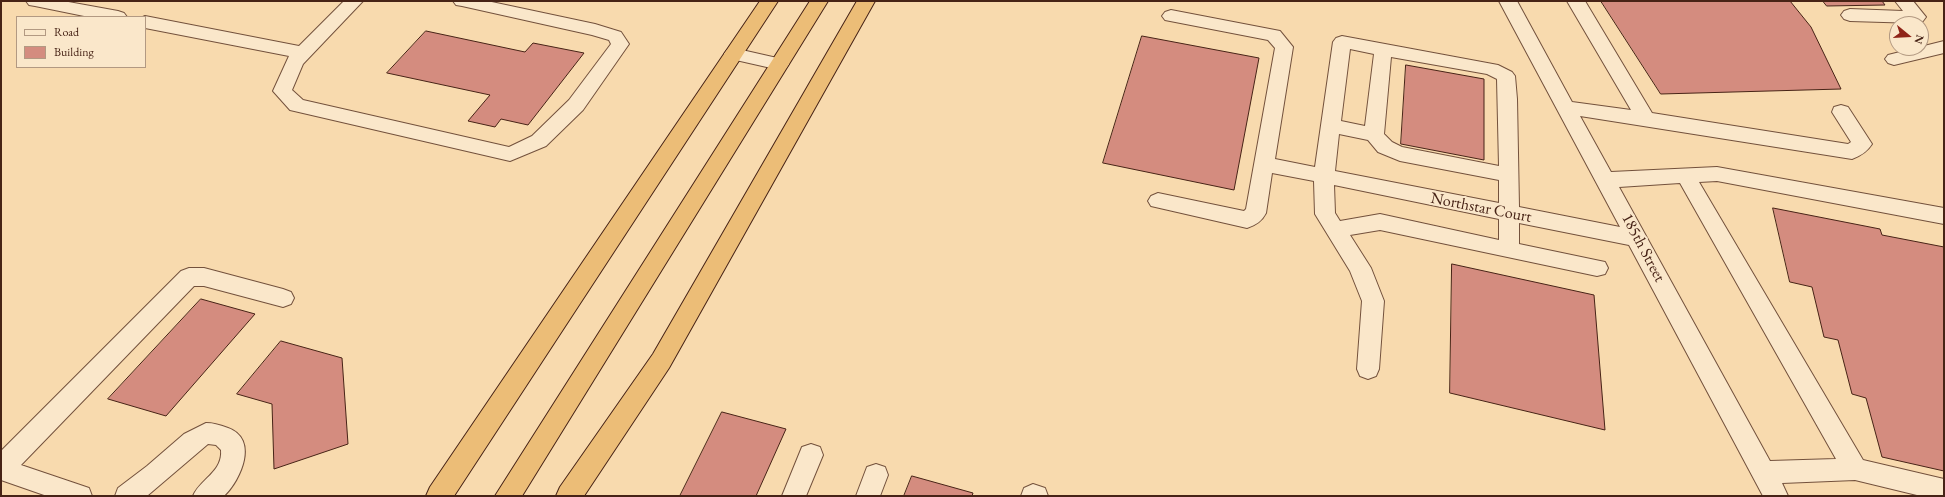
<!DOCTYPE html>
<html>
<head>
<meta charset="utf-8">
<style>
	body { margin:0 }
	#map { position:relative; width:1945px; height:497px; overflow:hidden; background:#f8daae; font-family:"EB Garamond",serif }
	canvas { display:block }
	.frame { position:absolute; inset:0; border:2px solid #472316; pointer-events:none }
	.legend { position:absolute; left:16px; top:16px; width:130px; height:52px; box-sizing:border-box; background:#fae7ca; border:1px solid #b29982; margin:0; padding:5px 7px; list-style:none; font-size:12px; color:#472316 }
	.legend li { display:flex; align-items:center; gap:8px; height:20px }
	.legend b { width:20px; border:1px solid #b29982 }
	.north { position:absolute; left:1889px; top:16px; width:40px; height:40px; box-sizing:border-box; background:#fae7ca; border:1px solid #b29982; border-radius:50%; rotate:108deg; font-size:11px; font-weight:700; line-height:16px; text-align:center; color:#472316 }
	.north::after { content:''; display:block; margin:auto; width:14px; height:18px; background:#8f2418; clip-path:polygon(50% 0,100% 100%,50% 72%,0 100%) }
</style>
</head>
<body>
<div id="map">
<canvas width="1945" height="497"></canvas>
<div class="frame"></div>
<ul class="legend">
<li><b style="height:5px;background:#fae7ca"></b>Road</li>
<li><b style="height:11px;background:#d48c7f"></b>Building</li>
</ul>
<div class="north">N</div>
</div>
<script>
const g = document.querySelector('canvas').getContext('2d');
g.lineJoin = 'round';
function fill(path, color) {
  g.fillStyle = color;
  g.fill(path, 'evenodd');
}
function strokePath(path, color, width, dash) {
  g.strokeStyle = color;
  g.lineWidth = width;
  g.lineCap = dash ? 'butt' : 'round';
  g.setLineDash(dash || []);
  g.stroke(path);
}
function write(font, color, halo, rows, align = 'center') {
  g.font = font + ' "EB Garamond",serif';
  g.lineWidth = 4;
  g.setLineDash([]);
  g.textBaseline = 'middle';
  g.strokeStyle = halo;
  g.fillStyle = color;
  for (const [text, x, y, turn = 0] of rows) {
    g.save();
    g.translate(x, y);
    g.rotate((+turn || 0) * Math.PI / 180);
    g.textAlign = isNaN(turn) ? turn : align;
    if (halo) g.strokeText(text, 0, 0);
    g.fillText(text, 0, 0);
    g.restore();
  }
}
const building = new Path2D(`
	M1601,1h189l21,26 30,62 -180,5z
	M1823,1h59l3,4 -58,1z
	M426,31l99,21 8,-9 51,10 -56,72 -27,-6 -6,8 -27,-6 22,-26 -103,-22z
	M1142,36l117,22 -25,132 -131,-27z
	M1406,65l78,14v81l-83,-16z
	M1773,208l107,21 2,6 62,12v224l-62,-14 -16,-59 -14,-4 -14,-54 -14,-3 -12,-50 -22,-5z
	M1452,264l142,31 11,135 -155,-37z
	M201,299l54,15 -89,102 -58,-17z
	M281,341l61,17 6,86 -74,25 -2,-65 -35,-10z
	M722,412l64,17 -30,67h-76z
	M912,476l61,17 -1,3h-68z`);
const minor = new Path2D(`
	M26,1h37l55,10 6,2 3,4h-38l-54,-11 -6,-1z
	M344,1h19l-60,63 -11,26 11,10 206,47 23,-11 37,-36 42,-56 -2,-4 -17,-5 -130,-29 -6,-1 -3,-4h34l108,23 26,8 8,12 -46,66 -37,36 -36,15 -220,-51 -17,-19 16,-35 -144,-28v-11h-2l2,-1 154,30z
	M1499,1h18l55,101 59,8 -64,-109h18l67,112 196,31 3,-2 -19,-30 2,-5 7,-2 7,2 24,37c-5,8 -12,12 -20,15l-272,-43 31,56 106,-5 227,41v16l-227,-43 -18,1 164,278 81,19v17h-23l-66,-16 -73,3 6,13h-25l-134,-251 -110,-22v21l86,18 3,6 -3,6 -8,2 -217,-46 -30,5 21,33 13,33 -5,68 -3,7 -8,3 -8,-3 -3,-7 5,-68 -12,-30 -35,-57 -1,-33 -42,-8 -6,40c-4,8 -10,12 -19,15l-96,-22 -3,-5 3,-5 7,-3 86,18 2,-2 29,-161 -7,-8 -103,-20 -3,-4 3,-4 6,-2 109,21 13,16 -18,112 40,8 18,-125 3,-4 6,-2 156,29 14,7 3,4 2,23 2,108 101,20zM1350,49l24,5 -9,72 -24,-5zM1391,57l96,17 10,5 2,87 -97,-19 -10,-5 -8,-8zM1339,134l29,6 10,12 22,9 99,19v23l-164,-32zM1680,183l156,276 -66,2 -151,-274zM1334,185l165,34v21l-119,-26 -40,7 -5,-8z
	M1895,1h18l13,16 -3,4 -6,2 -67,-2 -6,-2 -3,-4 3,-4 6,-2 53,2z
	M1944,41v12l-50,12 -6,-2 -3,-4 3,-4z
	M733,48l53,12 3,4 -3,4 -6,2 -53,-12 -3,-4 3,-4z
	M189,268h15l79,21 8,3 3,6 -3,6 -8,3 -79,-21h-10l-173,179 68,23 3,8h-45l-46,-16v-29l180,-180z
	M206,423c8,0 14,2 22,5 31,11 13,52 -4,68h-31c7,-17 30,-24 28,-46l-5,-5 -8,-1 -61,52h-32l3,-8 29,-22 37,-32z
	M811,444l9,3 3,8 -17,41h-24l20,-49z
	M876,464l9,3 3,8 -8,21h-24l11,-29z
	M1033,484l12,4 3,8h-27l3,-8z`);
const highway = new Path2D(`
	M760,1h18l-324,495h-28l4,-9z
	M810,1h18l-306,495h-27z
	M857,1h18l-206,367 -85,128h-28l4,-9 93,-133z`);
const streetNames = [
	["Northstar Court",1481,208,11],
	["185th Street",1643,248,62]
];
fill(building, '#d48c7f');
strokePath(building, '#472316', 1);
strokePath(minor, '#73513c', 2);
strokePath(highway, '#472316', 2);
fill(minor, '#fae7ca');
fill(highway, '#ecbd77');
write('16px', '#472316', '#fae7ca', streetNames);
</script>
</body>
</html>
